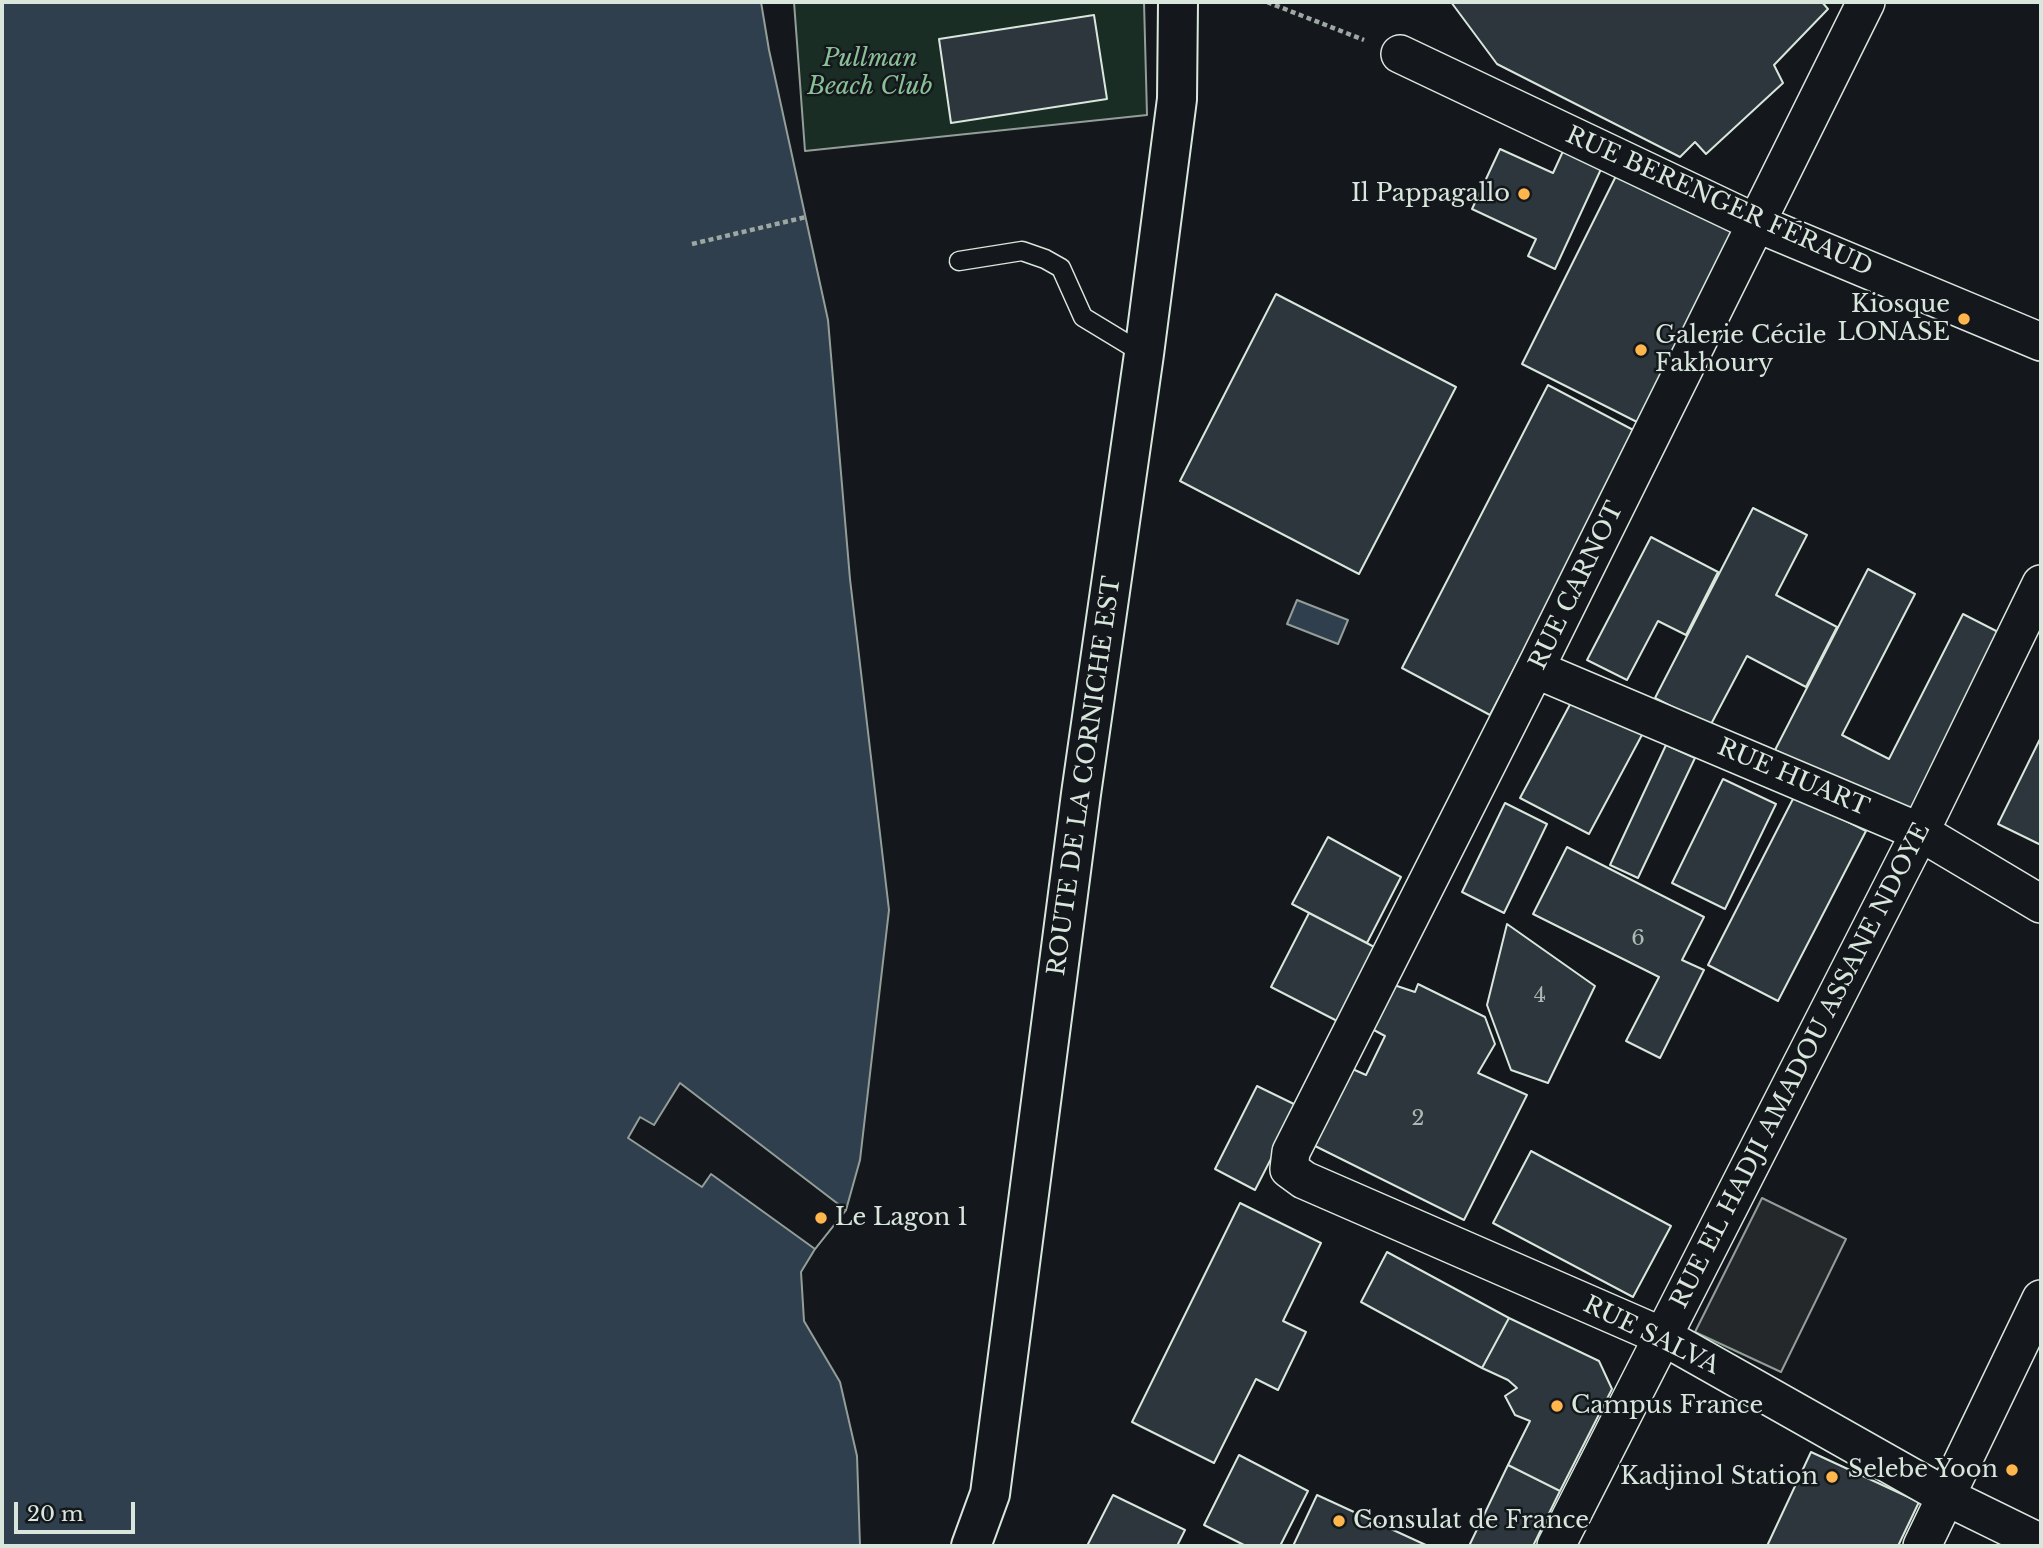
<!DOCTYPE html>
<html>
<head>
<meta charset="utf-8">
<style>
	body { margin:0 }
	#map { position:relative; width:2043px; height:1548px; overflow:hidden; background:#14181c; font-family:"Libre Baskerville",serif }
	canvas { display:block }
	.frame { position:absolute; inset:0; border:4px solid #d8e6dc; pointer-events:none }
	.scale { position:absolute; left:14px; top:1502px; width:121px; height:32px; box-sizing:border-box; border:4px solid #d8e6dc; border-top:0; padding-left:9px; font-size:21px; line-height:24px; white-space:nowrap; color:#d8e6dc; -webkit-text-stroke:5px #14181c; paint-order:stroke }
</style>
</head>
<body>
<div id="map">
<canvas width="2043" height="1548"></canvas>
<div class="frame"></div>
<div class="scale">20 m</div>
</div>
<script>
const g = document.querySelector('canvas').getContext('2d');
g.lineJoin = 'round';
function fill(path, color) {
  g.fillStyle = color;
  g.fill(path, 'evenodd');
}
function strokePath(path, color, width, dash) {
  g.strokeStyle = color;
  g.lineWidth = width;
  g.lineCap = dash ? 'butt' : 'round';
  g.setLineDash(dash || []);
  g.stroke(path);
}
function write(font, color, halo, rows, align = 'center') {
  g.font = font + ' "Libre Baskerville",serif';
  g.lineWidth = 5;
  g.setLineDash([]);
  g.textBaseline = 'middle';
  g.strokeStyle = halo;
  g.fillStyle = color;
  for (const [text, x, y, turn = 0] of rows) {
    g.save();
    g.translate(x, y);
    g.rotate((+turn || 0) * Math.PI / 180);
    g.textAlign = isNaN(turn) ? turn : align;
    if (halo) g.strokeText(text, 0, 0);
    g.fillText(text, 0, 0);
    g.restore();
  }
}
const green = new Path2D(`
	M794,2h350l3,113 -342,36z`);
const parking = new Path2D(`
	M1762,1198l84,41 -65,133 -86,-40z`);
const water = new Path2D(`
	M2,2h759l8,48 59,270 22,259 39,331 -29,250 -14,50 -31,39 -14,23 3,49 36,61 17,74 3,90h-858z
	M1297,600l51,20 -10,24 -51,-20z`);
const pier = new Path2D(`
	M680,1083l166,127 -31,39 -104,-75 -9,13 -74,-49 12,-21 14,8z`);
const building = new Path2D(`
	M1451,2h371l6,7 -54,56 9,18 -77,71 -11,-12 -15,15 -183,-93z
	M1094,15l13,84 -156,24 -12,-84z
	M1500,149l53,24 11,-24 38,18 -47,102 -27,-13 8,-17 -64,-30z
	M1618,172l117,58 -96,193 -117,-59z
	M1276,294l180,93 -97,187 -179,-93z
	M1548,385l89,47 -147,283 -88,-47z
	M1753,508l54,27 -31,60 61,32 -31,60 -59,-31 -37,70 -55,-28z
	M1651,537l67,35 -32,63 -28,-14 -31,59 -40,-20z
	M1868,569l47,25 -73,141 47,24 74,-145 41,21 -94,184 -135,-69z
	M1574,697l69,36 -54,101 -69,-36z
	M2041,737v108l-43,-21z
	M1666,745l29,13 -57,120 -28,-13z
	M1723,779l53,25 -51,105 -53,-26z
	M1795,795l71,36 -88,170 -70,-36z
	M1505,803l42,21 -43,89 -42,-21z
	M1328,837l73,40 -34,66 -75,-39z
	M1567,847l137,70 -22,43 22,10 -44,88 -34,-17 33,-64 -126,-63z
	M1309,913l71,37 -37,74 -72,-37z
	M1507,924l88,62 -47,97 -37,-13 -24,-65z
	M1418,984l67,33 10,27 -17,29 49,22 -63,125 -155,-77 39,-76 18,8 19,-39 -13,-7 22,-44 21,7z
	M1257,1086l41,20 -43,84 -40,-21z
	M1531,1151l140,75 -38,71 -140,-74z
	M1240,1203l81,40 -38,78 23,11 -28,58 -22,-11 -42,84 -82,-41z
	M1387,1252l122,66 -27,50 -121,-66z
	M1509,1318l90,43 13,28 -52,102 -52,-26 22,-44 -15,-6 -10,-19 12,-8 -9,-8 -26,-12z
	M1811,1452l108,50 -21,44h-131z
	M1239,1455l69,36 -28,55h-34l-42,-21z
	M1508,1465l52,26 -27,55h-64z
	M1113,1495l72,35 -8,16h-90z
	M1317,1495l111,51h-135z`);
const path = new Path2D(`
	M1267,2l97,38
	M692,244l114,-27`);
const service = new Path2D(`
	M959,261l63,-10 23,8 16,9 22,49 61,37`);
const minor = new Path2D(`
	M1866,2l-331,667 -244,483 -2,17 15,11 360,157 283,160 94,46
	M1400,54l356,169 285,119
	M1535,669l385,163 121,72
	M1556,1546l364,-714 121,-248
	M1922,1546l119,-247`);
const tertiary = new Path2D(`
	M971,1546l19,-52 91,-700 63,-440 33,-255 1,-97`);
const markers = [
	[1524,194,7,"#ffb74d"],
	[1964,319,7,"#ffb74d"],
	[1641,350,7,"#ffb74d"],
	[821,1218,7,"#ffb74d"],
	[1557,1406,7,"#ffb74d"],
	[2012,1470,7,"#ffb74d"],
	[1832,1477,7,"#ffb74d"],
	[1339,1521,7,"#ffb74d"]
];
const numberNames = [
	["6",1638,939],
	["4",1540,996],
	["2",1418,1119]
];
const parkNames = [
	["Pullman",870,59],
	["Beach Club",870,87]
];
const poiNames = [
	["Il Pappagallo",1510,194],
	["Kiosque",1950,305],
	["LONASE",1950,333],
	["Galerie Cécile",1655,336,"left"],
	["Fakhoury",1655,364,"left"],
	["Le Lagon 1",835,1218,"left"],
	["Campus France",1571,1406,"left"],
	["Selebe Yoon",1998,1470],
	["Kadjinol Station",1818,1477],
	["Consulat de France",1353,1521,"left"]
];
const streetNames = [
	["RUE BERENGER FÉRAUD",1719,202,24],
	["RUE CARNOT",1577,586,-64],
	["ROUTE DE LA CORNICHE EST",1085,776,-82],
	["RUE HUART",1793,778,23],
	["RUE EL HADJI AMADOU ASSANE NDOYE",1801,1066,-63],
	["RUE SALVA",1651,1336,26]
];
fill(green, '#1a2d24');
strokePath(green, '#939e99', 2);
fill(parking, '#24282b');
strokePath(parking, '#939e99', 2);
fill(water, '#2f3f4d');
strokePath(water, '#939e99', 2);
fill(pier, '#14181c');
strokePath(pier, '#939e99', 2);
fill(building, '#2c363c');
strokePath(building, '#d8e6dc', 2);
strokePath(service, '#d8e6dc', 21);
strokePath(minor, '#d8e6dc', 40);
strokePath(tertiary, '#d8e6dc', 42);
strokePath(path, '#9da8a2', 4.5, [5, 3.5]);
strokePath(service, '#14181c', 18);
strokePath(minor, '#14181c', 37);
strokePath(tertiary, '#14181c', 38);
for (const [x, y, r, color] of markers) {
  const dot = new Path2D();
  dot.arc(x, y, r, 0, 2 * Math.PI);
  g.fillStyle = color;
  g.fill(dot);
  strokePath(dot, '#14181c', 2.5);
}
write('21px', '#adbab4', null, numberNames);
write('italic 24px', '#8ac095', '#14181c', parkNames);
write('24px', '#d8e6dc', '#14181c', poiNames, 'right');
write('24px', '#d8e6dc', '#14181c', streetNames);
</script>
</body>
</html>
